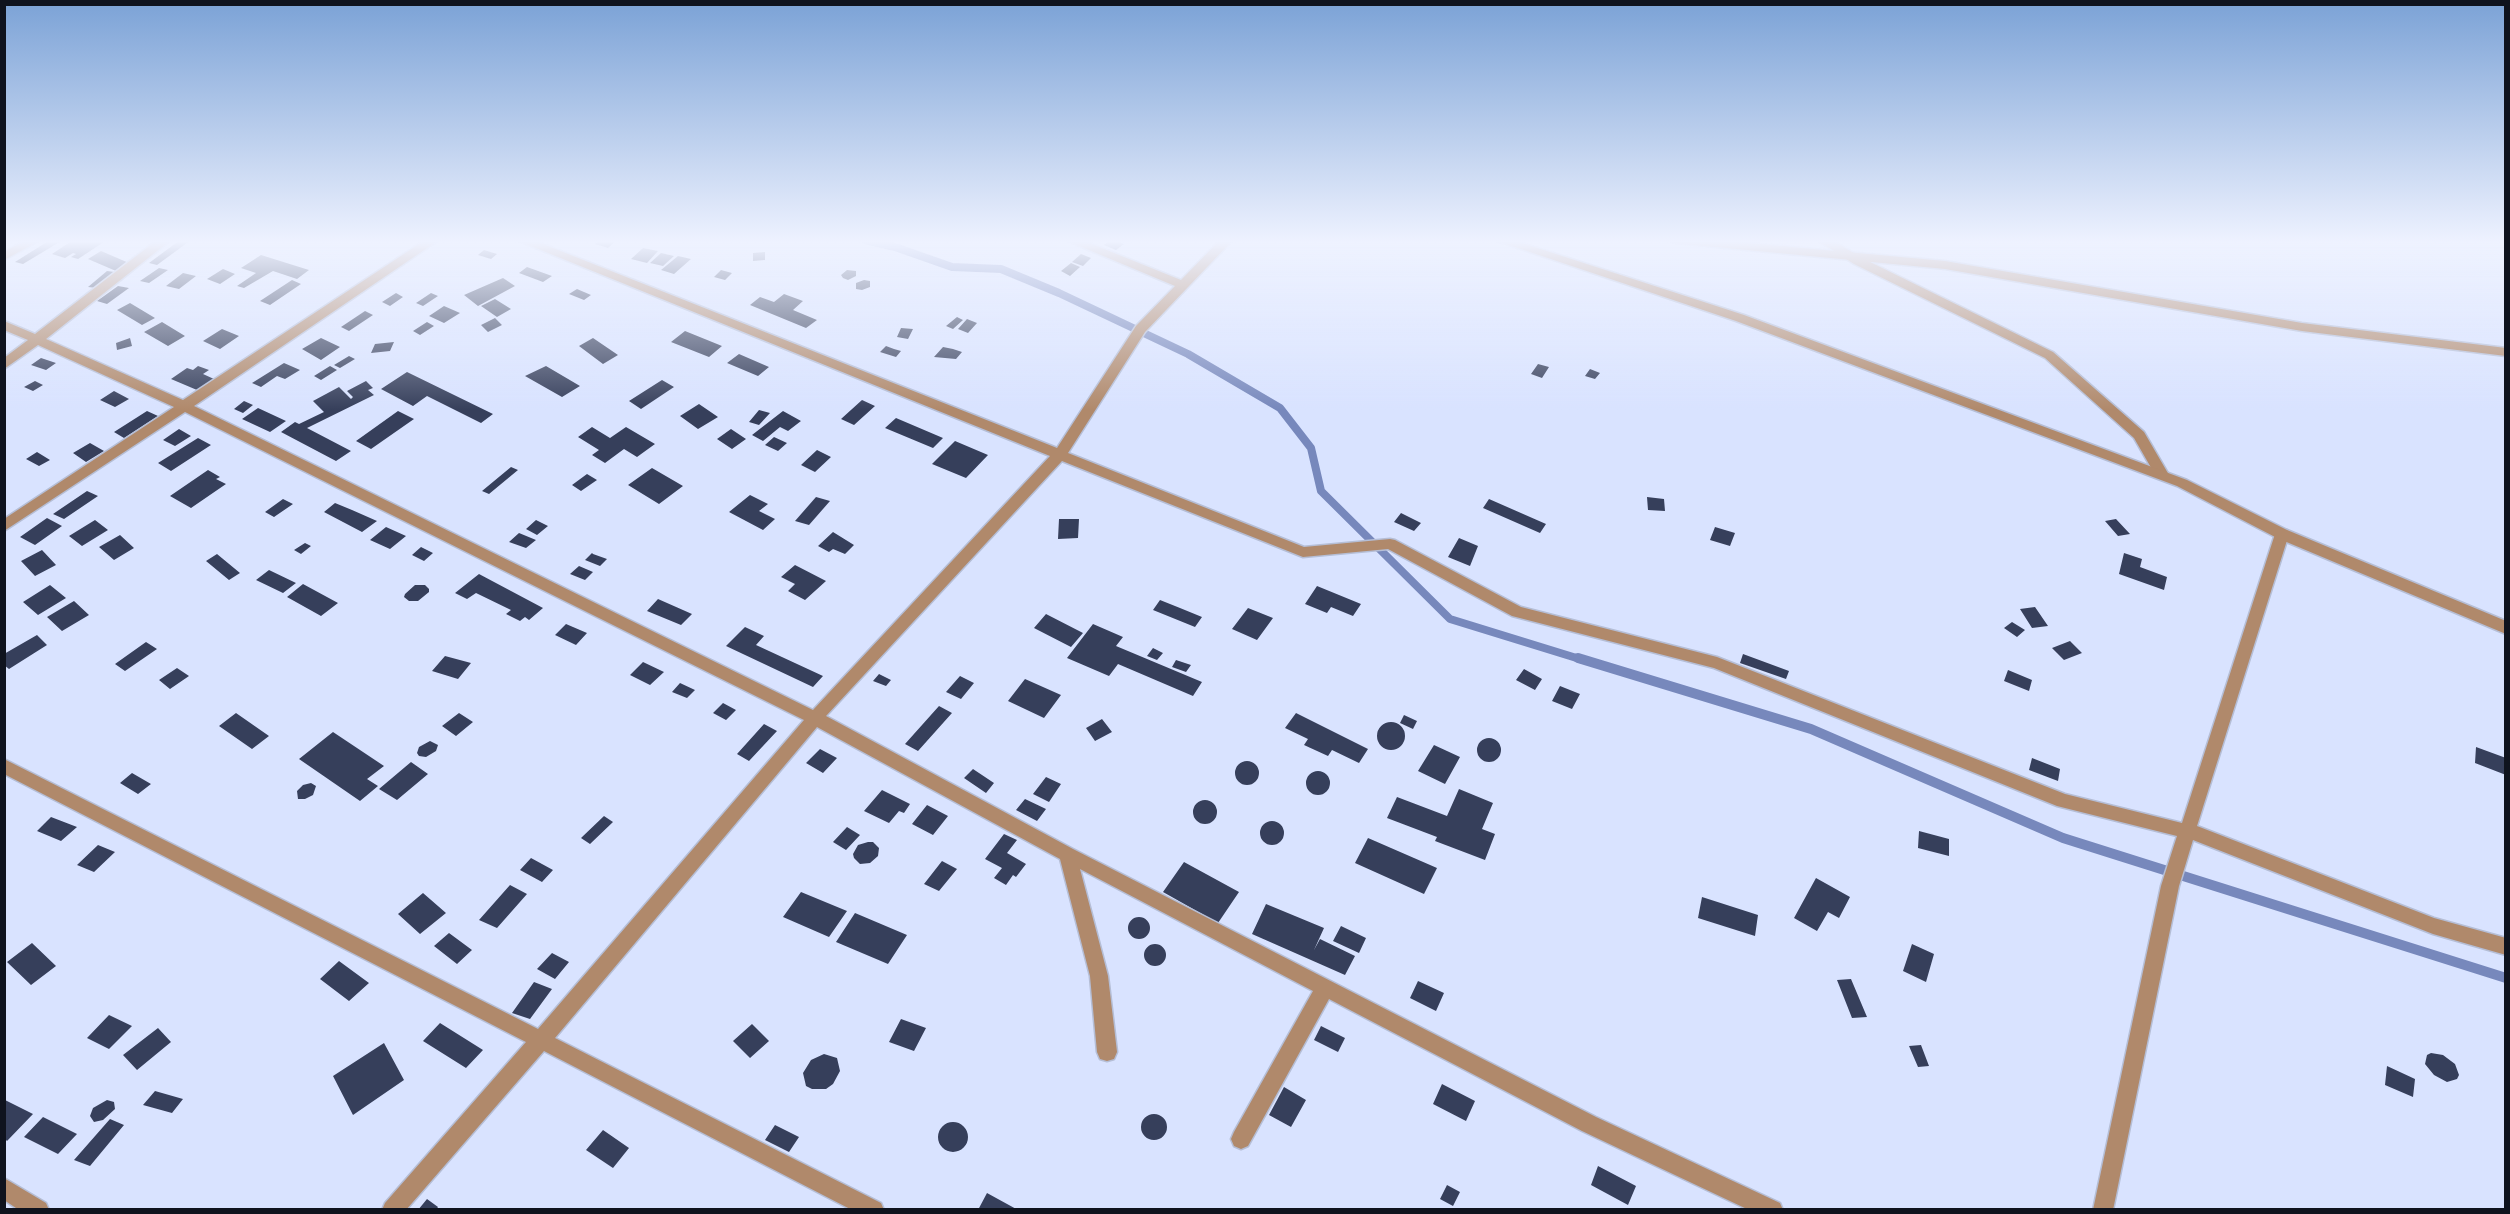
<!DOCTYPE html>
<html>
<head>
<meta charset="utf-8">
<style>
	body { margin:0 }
	#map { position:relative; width:2510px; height:1214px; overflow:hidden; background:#d9e3ff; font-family:Ubuntu,sans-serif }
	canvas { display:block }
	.frame { position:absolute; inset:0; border:6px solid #0f131e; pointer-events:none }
</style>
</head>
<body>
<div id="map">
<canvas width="2510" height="1214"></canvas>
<div class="frame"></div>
</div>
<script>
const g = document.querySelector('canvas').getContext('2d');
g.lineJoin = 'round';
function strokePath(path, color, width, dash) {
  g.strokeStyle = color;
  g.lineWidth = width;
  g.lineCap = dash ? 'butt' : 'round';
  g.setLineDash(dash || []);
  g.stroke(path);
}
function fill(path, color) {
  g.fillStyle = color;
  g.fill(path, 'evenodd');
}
const streamFar1 = new Path2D(`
	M865,240l30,7 57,20 49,2 58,24 129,61 92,54 31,40 10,43 129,128 133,41`);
const stream = new Path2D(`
	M1578,658l233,71 252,109 443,140`);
const building = new Path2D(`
	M50,240h13l-40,24 -8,-2z
	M73,240h25l6,2 -26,17 -7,-2 5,-3 -3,-1 -8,5 -13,-4z
	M180,240h11l-34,25 -8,-2z
	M600,240h17l-9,8 -13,-4z
	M1110,240h6l8,4 -8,6 -12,-5z
	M643,248l15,3 -11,12 -16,-4z
	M484,250l13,4 -6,5 -13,-4z
	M101,251l28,12 -13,8 -28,-12z
	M765,252v8l-12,1v-8z
	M661,253l13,3 -11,10 -13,-3z
	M1081,254l10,4 -8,8 -11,-4z
	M261,255l48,15 -12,9 -24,-8 -29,17 -7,-2 19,-13 -15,-5z
	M678,256l13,3 -17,15 -13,-4z
	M1071,263l9,4 -10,9 -9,-5z
	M527,267l25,9 -9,6 -24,-9z
	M159,268l9,2 -19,13 -9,-2z
	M223,269l12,5 -15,10 -13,-5z
	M721,270l11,3 -7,7 -11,-3z
	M847,270l9,1v5l-8,4 -5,-2 -2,-3z
	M107,271l8,1 -18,16 -9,-1z
	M183,273l13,3 -17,13 -13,-3z
	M503,278l12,8 -37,20 -14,-11z
	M292,280l9,4 -31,21 -10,-4z
	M864,280l6,1v6l-8,3 -6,-1v-6z
	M118,286l11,2 -22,16 -10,-3z
	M577,289l14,6 -7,5 -15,-6z
	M396,293l7,4 -13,9 -8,-4z
	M431,293l7,3 -15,10 -7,-3z
	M784,294l19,7 -10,9 24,10 -11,8 -56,-23 10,-8 14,5z
	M495,299l16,10 -14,8 -16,-11z
	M130,303l25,15 -13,7 -25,-15z
	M444,306l16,7 -16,10 -15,-7z
	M365,311l8,4 -24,16 -8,-4z
	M957,317l6,3 -10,9 -7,-3z
	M495,318l7,7 -14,7 -7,-7z
	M967,319l10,4 -9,10 -10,-4z
	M162,322l23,14 -17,10 -24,-14z
	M427,322l7,4 -14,9 -7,-4z
	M901,328l12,1 -5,10 -11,-2z
	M222,329l17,7 -19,13 -17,-8z
	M685,331l37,15 -13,11 -38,-15z
	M130,338l2,8 -15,4 -1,-7z
	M321,338l19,9 -19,13 -19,-11z
	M593,338l25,17 -15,9 -24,-18z
	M394,342l-4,9 -19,2 4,-9z
	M886,346l8,3 7,2 -5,6 -16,-5z
	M943,347l10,2 9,3 -6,7 -22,-2z
	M739,354l30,13 -11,9 -31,-13z
	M349,356l6,3 -15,9 -6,-3z
	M41,358l15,5 -10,7 -15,-5z
	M284,363l16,7 -15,9 -8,-3 -16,11 -9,-4z
	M1538,364l11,3 -7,11 -11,-4z
	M198,366l11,4 -6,4 11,5 -17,11 -26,-11 16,-11 6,2z
	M330,366l7,4 -16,10 -7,-4z
	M546,366l34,20 -18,11 -37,-21z
	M1590,369l10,4 -5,6 -10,-3z
	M407,372l86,42 -12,9 -54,-27 -14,10 -32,-17z
	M662,380l12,7 -33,22 -12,-8z
	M35,381l8,4 -10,6 -9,-4z
	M366,381l7,7 -5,2 6,5 -67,33 44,23 -15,10 -55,-29 14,-10 4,2 25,-12 -11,-11 26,-14 12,12 2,-2 -6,-6z
	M114,391l15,8 -14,8 -15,-7z
	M862,400l13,6 -21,19 -13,-6z
	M244,401l9,4 -10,8 -9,-4z
	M699,404l19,13 -20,12 -18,-13z
	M258,408l28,13 -16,11 -28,-13z
	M759,410l11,3 -11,12 -10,-3z
	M147,411l11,5 -34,22 -10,-6z
	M398,411l16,8 -43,30 -15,-8z
	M783,411l18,10 -13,10 -8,-4 -17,14 -11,-6z
	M896,418l47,20 -10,10 -48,-20z
	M592,427l18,11 16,-11 29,17 -18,13 -13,-8 -19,14 -13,-8 7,-5 -21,-13z
	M179,429l12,7 -16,10 -12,-6z
	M731,429l15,10 -14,10 -15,-10z
	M774,437l13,6 -9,8 -13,-6z
	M198,438l13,7 -40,26 -13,-8z
	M955,441l33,14 -22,23 -34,-14z
	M90,443l14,8 -18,11 -13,-9z
	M817,450l14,7 -16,15 -14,-7z
	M37,452l13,8 -11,6 -13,-7z
	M511,467l7,3 -29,24 -7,-3z
	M652,468l31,18 -24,18 -31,-19z
	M208,470l12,7 -4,2 10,5 -35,24 -21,-12z
	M587,474l10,6 -16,11 -9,-6z
	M87,491l11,5 -34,23 -11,-5z
	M750,495l18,9 -9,7 16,8 -12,11 -34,-18z
	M816,497l14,4 -21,24 -14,-4z
	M1647,497l17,2 1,12 -17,-1z
	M283,499l10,5 -19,13 -9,-5z
	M1489,499l57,25 -6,9 -57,-25z
	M335,503l17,7 25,11 -15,11 -38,-20z
	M1401,513l20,10 -7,8 -20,-9z
	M47,518l15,8 -27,19 -15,-8z
	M1059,519h20l-1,19 -20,1z
	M2116,519l14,15 -12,2 -13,-15z
	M95,520l13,10 -26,16 -13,-10z
	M536,520l12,6 -11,9 -11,-6z
	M386,527l20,9 -16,13 -20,-9z
	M1715,527l20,6 -5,13 -20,-6z
	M833,532l21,13 -9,9 -12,-5 -4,3 -11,-6z
	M519,533l17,7 -10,8 -17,-6z
	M120,535l14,13 -20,12 -15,-13z
	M1459,538l19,8 -8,20 -22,-9z
	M305,543l6,3 -10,8 -7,-4z
	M421,547l12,6 -9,8 -12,-6z
	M42,550l14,15 -21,11 -14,-15z
	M592,553l1,1 14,5 -7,7 -15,-6z
	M2124,553l18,6 -2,8 27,10 -3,13 -45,-16z
	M217,554l23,19 -11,7 -23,-19z
	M795,565l31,16 -21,19 -17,-9 7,-7 -14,-7z
	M579,566l14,6 -8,8 -15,-6z
	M269,570l27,13 -13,10 -27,-13z
	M479,574l64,34 -14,12 -4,-3 -5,4 -14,-7 5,-4 -35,-17 -9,6 -12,-6z
	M303,584l35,19 -17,13 -34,-19z
	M50,585l16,13 -28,17 -15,-13z
	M415,585h10l4,4v3l-11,9h-9l-5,-4 1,-3z
	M1317,586l44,18 -8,12 -22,-9 -4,6 -22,-9z
	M658,599l34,15 -11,11 -34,-14z
	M1160,600l20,8 22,9 -7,10 -42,-17z
	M74,601l15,14 -27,16 -15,-14z
	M2035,607l13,19 -16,2 -12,-19z
	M1248,608l25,10 -16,22 -25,-11z
	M1046,614l37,19 -12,14 -37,-19z
	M2012,622l13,8 -8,7 -13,-9z
	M566,624l21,9 -11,12 -21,-10z
	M1093,624l30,13 -7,9 86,36 -9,14 -75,-32 -9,12 -42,-18z
	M745,627l19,9 -8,9 67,31 -10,11 -87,-41z
	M37,635l10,10 -38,24 -5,-4v-11z
	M2070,641l12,12 -18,7 -12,-12z
	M146,642l11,7 -32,22 -10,-7z
	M1153,648l10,5 -6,7 -10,-4z
	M1743,654l46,17 -3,8 -46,-16z
	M445,656l26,7 -13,16 -26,-8z
	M1176,660l15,5 -5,7 -14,-5z
	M643,662l21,10 -14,13 -20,-10z
	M177,668l12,8 -19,13 -11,-9z
	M1524,669l18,10 -7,11 -19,-10z
	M2008,670l24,10 -3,11 -25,-10z
	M879,674l12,6 -5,6 -13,-5z
	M960,676l14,7 -13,16 -15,-7z
	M1025,679l36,16 -17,23 -36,-17z
	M680,683l15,7 -8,8 -15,-6z
	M1560,686l20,8 -8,15 -20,-8z
	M723,703l13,7 -10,10 -13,-7z
	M939,706l13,7 -34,38 -13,-7z
	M236,713l33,23 -17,13 -33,-23z
	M459,713l14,9 -17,14 -14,-10z
	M1296,713l72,36 -9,14 -27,-13 -4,6 -24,-11 4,-6 -23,-11z
	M1404,715l13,6 -4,8 -13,-6z
	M1102,719l10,13 -17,9 -9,-13z
	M1377 736a14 14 0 1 1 28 0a14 14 0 1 1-28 0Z
	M764,724l13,7 -28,30 -12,-7z
	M333,732l51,34 -17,13 11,7 -18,15 -61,-42z
	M1477 750a12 12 0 1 1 24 0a12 12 0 1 1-24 0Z
	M430,741l8,4 -2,6 -10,6 -7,-1 -2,-3 2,-6z
	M1434,745l26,12 -15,27 -27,-13z
	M2476,747l30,11v17l-31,-12z
	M820,749l17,9 -14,15 -17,-10z
	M2032,758l28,11 -2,12 -29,-11z
	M1235 773a12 12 0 1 1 24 0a12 12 0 1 1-24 0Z
	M411,762l17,12 -31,26 -18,-11z
	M973,769l21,14 -8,10 -22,-15z
	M1306 783a12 12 0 1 1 24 0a12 12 0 1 1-24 0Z
	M132,773l19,11 -13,10 -18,-11z
	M1046,777l15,7 -12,18 -16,-8z
	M311,783l5,3 -3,9 -8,4h-7l-1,-8 6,-6z
	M1459,789l34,14 -11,26 13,5 -10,26 -50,-19 2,-4 -50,-19 10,-21 50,19z
	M882,790l28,14 -6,9 -5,-2 -10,12 -25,-12z
	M1025,799l21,10 -9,12 -21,-11z
	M1193 812a12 12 0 1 1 24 0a12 12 0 1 1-24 0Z
	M927,805l21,11 -15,19 -21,-11z
	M604,816l9,6 -23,22 -9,-6z
	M51,817l26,10 -16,14 -24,-10z
	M1260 833a12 12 0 1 1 24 0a12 12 0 1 1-24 0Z
	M847,827l13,8 -14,15 -13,-8z
	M1919,831l30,8v17l-31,-8z
	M1004,834l13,6 -10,13 19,11 -10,13 -3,-2 -7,10 -12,-7 8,-10 -17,-9z
	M1368,838l69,30 -13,26 -69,-31z
	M868,842h5l6,6 -1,8 -8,7 -10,1 -6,-6 -1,-4 5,-9z
	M98,845l17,7 -21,20 -17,-7z
	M531,858l22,12 -11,12 -22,-12z
	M942,861l15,8 -18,22 -15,-7z
	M1184,862l55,30 -21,31 -55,-31z
	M1816,878l34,19 -11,21 -11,-6 -11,19 -23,-13z
	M510,885l17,9 -30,34 -18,-8z
	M801,892l46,19 -18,26 -46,-20z
	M423,893l23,20 -26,21 -22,-20z
	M1702,897l56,18 -3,21 -57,-18z
	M1266,904l58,24 -10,22 6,-11 35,17 -10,19 -93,-41z
	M855,913l52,22 -19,29 -52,-22z
	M1128 928a11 11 0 1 1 22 0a11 11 0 1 1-22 0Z
	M1341,926l25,12 -7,15 -26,-12z
	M449,933l23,17 -15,14 -23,-18z
	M32,943l24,23 -25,19 -24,-23z
	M1144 955a11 11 0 1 1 22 0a11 11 0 1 1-22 0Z
	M1912,944l22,10 -8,28 -23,-11z
	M552,953l17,9 -14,17 -18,-10z
	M339,961l30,22 -20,18 -29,-22z
	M1851,979l16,38 -15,1 -15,-38z
	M1418,981l26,12 -8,18 -26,-13z
	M534,982l18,7 -22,30 -18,-6z
	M109,1015l23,11 -23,23 -22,-11z
	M901,1019l25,9 -12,23 -25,-9z
	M440,1023l43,27 -17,18 -43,-27z
	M752,1024l17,17 -19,17 -17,-17z
	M1321,1026l24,12 -7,14 -24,-12z
	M158,1028l13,14 -34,28 -14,-15z
	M384,1043l20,37 -51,35 -20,-39z
	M1921,1045l8,21 -11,1 -9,-21z
	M2431,1053l12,2 12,9 4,11 -2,4 -10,3 -13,-7 -9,-11 2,-9z
	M824,1054l13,4 3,13 -7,13 -7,5h-14l-6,-3 -3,-13 8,-13z
	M2387,1066l28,13 -2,18 -28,-12z
	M1442,1084l33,17 -9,20 -33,-17z
	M1284,1087l22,13 -15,27 -22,-12z
	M155,1091l28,8 -11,14 -29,-8z
	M5,1100l28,14 -26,27 -2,-2z
	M107,1100l7,2 1,7 -12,11 -9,2 -4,-6 3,-8z
	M1141 1127a13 13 0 1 1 26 0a13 13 0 1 1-26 0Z
	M43,1117l34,17 -19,20 -34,-17z
	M110,1119l14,6 -34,41 -16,-6z
	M938 1137a15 15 0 1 1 30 0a15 15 0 1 1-30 0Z
	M775,1125l24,12 -10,15 -24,-12z
	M603,1130l26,18 -16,20 -27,-18z
	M1598,1166l38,20 -8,19 -37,-20z
	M1447,1185l13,7 -7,14 -13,-7z
	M987,1193l31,17h-40z
	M427,1199l11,8 -2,3h-18z`);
const minor = new Path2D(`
	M26,240h15l-37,20v-8z
	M157,240h14l-125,99 137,61 242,-160h14l-245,166 619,304 237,-254 -534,-216h17l524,208 79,-122 39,-40 -110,-46h17l99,40 39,-40h13l-88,92 -77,121 236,94 86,-8 5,1 126,67 196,50 348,137 117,29 93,-289 2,-4h10l2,4 -92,292 237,92 72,20v17l-73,-21 -240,-94 -14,46 -66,324h-20l68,-324 16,-50 -120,-30 -343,-138 -202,-52 -124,-67 -85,8 -241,-96 -236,255 247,133 523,268 184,86 3,7h-34l-167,-79 -253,-132 -81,147 -7,3 -7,-3 -3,-7 3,-7 79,-141 -233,-122 28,107 9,76 -3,7 -7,2 -7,-2 -3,-7 -7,-76 -30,-117 -243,-132 -262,311 326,165 3,7h-32l-308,-159 -138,159h-24l3,-7 141,-161 -522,-268v-15l534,270 266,-309 -619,-308 -181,119v-12l170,-112 -136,-62 -34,24v-11l24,-18 -24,-10v-9l31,13z
	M1817,240h15l30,18 191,94 91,80 25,43 -2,3h-10l-23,-40 -89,-80 -191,-94z
	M4,1178l42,25 3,7h-30l-15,-10z`);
const tertiary = new Path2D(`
	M1494,240h19l231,75 443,165 100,50 219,91v13l-229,-96 -100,-52 -441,-165z
	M1668,240h48l229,21 357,62 204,25v8l-204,-25 -357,-62 -271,-26z`);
strokePath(streamFar1, '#7788bc', 8);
strokePath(stream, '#7788bc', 10);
fill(building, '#363f5b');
strokePath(minor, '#b5bed6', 3);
strokePath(tertiary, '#b5bed6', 3);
fill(minor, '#b0896b');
fill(tertiary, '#b0896b');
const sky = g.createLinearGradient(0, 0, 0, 410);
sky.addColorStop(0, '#7ba2d6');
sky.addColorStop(0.59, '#eef2ff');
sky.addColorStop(1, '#eef2ff00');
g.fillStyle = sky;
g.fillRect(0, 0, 2510, 410);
</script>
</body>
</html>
